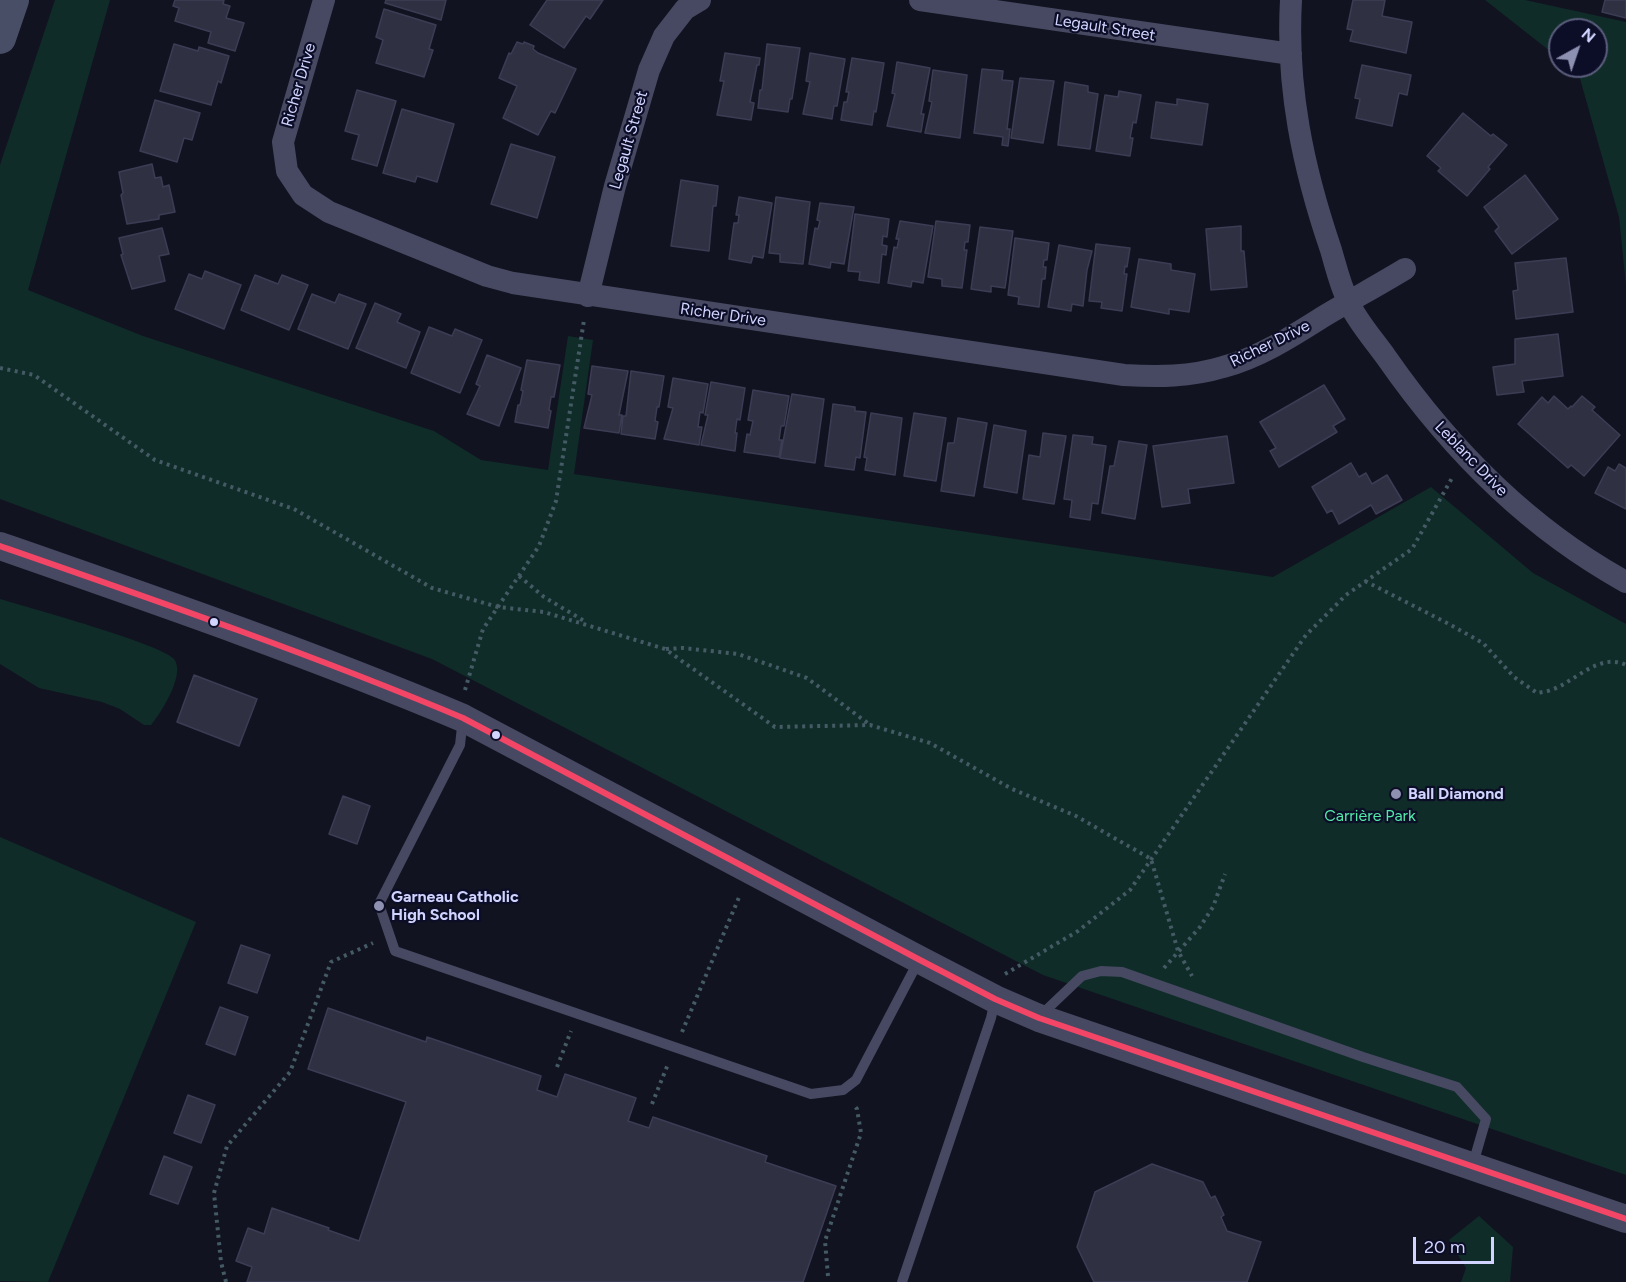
<!DOCTYPE html>
<html>
<head>
<meta charset="utf-8">
<style>
	body { margin:0 }
	#map { position:relative; width:1626px; height:1282px; overflow:hidden; background:#121320; font-family:Figtree,sans-serif }
	canvas { display:block }
	.north { position:absolute; left:1548px; top:18px; width:60px; height:60px; box-sizing:border-box; background:#0c0d26; border:2px solid #5b5d7d; border-radius:50%; rotate:40deg; font-size:16px; font-weight:700; line-height:24px; text-align:center; color:#d1d4ff }
	.north::after { content:''; display:block; margin:auto; width:21px; height:27px; background:#8e90b1; clip-path:polygon(50% 0,100% 100%,50% 72%,0 100%) }
	.scale { position:absolute; left:1413px; top:1237px; width:81px; height:27px; box-sizing:border-box; border:3px solid #d1d4ff; border-top:0; padding-left:8px; font-size:18px; line-height:21px; white-space:nowrap; color:#d1d4ff; -webkit-text-stroke:4px #0c0d26; paint-order:stroke }
</style>
</head>
<body>
<div id="map">
<canvas width="1626" height="1282"></canvas>
<div class="north">N</div>
<div class="scale">20 m</div>
</div>
<script>
const g = document.querySelector('canvas').getContext('2d');
g.lineJoin = 'round';
function fill(path, color) {
  g.fillStyle = color;
  g.fill(path, 'evenodd');
}
function strokePath(path, color, width, dash) {
  g.strokeStyle = color;
  g.lineWidth = width;
  g.lineCap = dash ? 'butt' : 'round';
  g.setLineDash(dash || []);
  g.stroke(path);
}
function write(font, color, halo, rows, align = 'center') {
  g.font = font + ' Figtree,sans-serif';
  g.lineWidth = 4.5;
  g.setLineDash([]);
  g.textBaseline = 'middle';
  g.strokeStyle = halo;
  g.fillStyle = color;
  for (const [text, x, y, turn = 0] of rows) {
    g.save();
    g.translate(x, y);
    g.rotate((+turn || 0) * Math.PI / 180);
    g.textAlign = isNaN(turn) ? turn : align;
    if (halo) g.strokeText(text, 0, 0);
    g.fillText(text, 0, 0);
    g.restore();
  }
}
const green = new Path2D(`
	M55,0h55l-82,290 115,46 291,95 47,29 67,10 20,-134 25,4 -19,134 699,103 158,-90 102,86 93,51v551l-583,-200 -611,-316 -432,-160v-334z
	M1485,0h40l101,22v263l-7,-68 -40,-142 -11,-9h28v-36h-36v29z
	M0,599c27,8 161,45 174,60 12,15 -13,54 -23,66h-7l-24,-16 -18,-7 -63,-14 -39,-24z
	M0,837l196,85 -148,360 -48,-1z
	M1479,1216l34,31 -3,35h-49l5,-14 -17,-28z`);
const building = new Path2D(`
	M175,0h49l-1,4 7,2 -4,12 18,5 -9,28 -27,-8 3,-11 -36,-11 4,-13 -6,-2z
	M386,0h60l-5,20 -56,-17z
	M547,0h56l-13,19 -4,-3 -22,32 -34,-23z
	M1353,0h32l-3,16 30,6 -6,31 -56,-12 3,-11 -6,-1z
	M1605,0h21v18l-24,-6z
	M384,9l52,16 -7,24 4,1 -9,27 -48,-14 7,-23 -7,-3z
	M517,42l6,2 1,-2 10,4 -1,3 5,4 38,16 -21,44 -4,-2 -13,24 -35,-17 14,-32 -18,-8 10,-25 2,1z
	M174,44l24,7 1,-4 30,9 -8,27 -3,-2 -7,24 -51,-14z
	M767,44l33,4 -8,51h-2l-2,13 -30,-4 2,-18h2z
	M725,53l35,5 -1,7h-2l-7,37 4,1 -3,17 -34,-5 7,-34h-4z
	M810,53l35,6 -8,47h-3l-2,13 -29,-5 7,-32 -4,-1z
	M852,58l32,5 -8,49 -2,-1 -2,14 -31,-5 3,-18h3l2,-10h-3z
	M897,62l33,6 -9,46h3l-3,18 -34,-6 8,-32 -3,-1z
	M1362,65l49,10 -4,20 -8,-2 -7,33 -36,-8 4,-19 -5,-1z
	M982,69l21,2 -1,9 11,1 -6,48h3l-2,17 -6,-1 1,-8 -29,-4z
	M933,70l34,5 -7,63 -35,-5 7,-31 -3,-1z
	M1020,78l34,3 -11,62 -32,-5z
	M1065,82l23,4v6l10,2 -8,55 -32,-4z
	M357,90l39,11 -19,65 -25,-7 7,-24 -14,-4z
	M1119,91l22,4 -5,28 -3,-1 -3,16h3l-3,18 -34,-5 9,-56 13,2z
	M1177,99l31,5 -6,41 -51,-7 5,-36 21,3z
	M155,100l45,13 -8,27 -8,-2 -7,24 -37,-11z
	M402,109l52,15 -17,58 -20,-6 -2,6 -32,-9z
	M1463,113l28,23 2,-2 14,11 -19,22 2,2 -23,27 -29,-25 3,-3 -14,-12z
	M511,144l44,13 -18,61 -46,-14z
	M152,164l3,14 6,-1 2,10 6,-2 6,27 -16,3v4l-32,5 -6,-29 2,-2 -4,-21z
	M1525,175l33,44 -46,35 -17,-23 4,-4 -15,-20z
	M681,180l37,6 -2,20h-3l-4,45 -38,-5z
	M739,197l33,6 -9,55 -10,-2 -2,7 -22,-4 5,-36h4l1,-8h-3z
	M776,197l34,5 -7,62 -23,-2v-8l-11,-1z
	M820,203l34,4 -10,57 -13,-2 -1,6 -21,-4 6,-36 3,1 2,-8 -3,-1z
	M855,214l34,5 -2,18 -4,-1 -1,9 5,1 -1,9 -4,-1 -3,29 -20,-3 1,-8 -12,-1z
	M900,221l33,5 -10,57 -11,-2 -1,6 -23,-4 6,-36 3,1 2,-9h-3z
	M936,221l34,4 -2,17h-3l-1,8h3l-5,38 -20,-2v-7l-14,-2z
	M1241,226v25h3l3,36 -36,3 -5,-61z
	M980,227l33,4 -8,57 -14,-2v6l-20,-3z
	M162,228l7,26 -10,2 6,25 -33,8 -11,-34 2,-1 -4,-16z
	M1015,238l34,5 -2,17h-3l-1,7h3l-1,12h-3l-3,28 -21,-3 1,-7 -11,-2z
	M1096,244l34,4 -3,19 -2,-1 -1,8h3l-5,37 -21,-3 1,-6 -13,-1z
	M1059,245l33,6 -5,19 -4,36 -11,-2 -1,7 -23,-4z
	M1566,258l7,54 -57,7 -3,-28 5,-1 -3,-27z
	M1139,259l32,5v6l24,4 -6,38 -20,-3v5l-38,-7z
	M205,271l36,14 -17,44 -49,-20 14,-35 13,5z
	M255,275l23,9 4,-9 26,10 -19,45 -48,-20z
	M312,294l23,9 4,-9 27,10 -18,45 -50,-20z
	M375,303l26,11 -4,8 23,10 -14,36 -50,-20z
	M429,327l23,9 3,-7 27,11 -22,53 -49,-20z
	M1558,334l5,42 -41,5 2,11 -27,3 -4,-28 22,-3v-25z
	M487,355l34,13 -22,58 -32,-12 13,-28 -4,-2z
	M527,360l33,5 -6,32h-3l-2,13 2,1 -3,17 -33,-6 3,-17h2l3,-14 -2,-1z
	M592,366l36,5 -9,44h3l-3,18 -35,-5 8,-33 -4,-1z
	M631,371l33,5 -5,31h-2l-2,14 3,1 -3,17 -34,-5 2,-18h3z
	M673,378l35,6 -5,29 -3,-1 -2,15h4l-3,18 -35,-6 9,-31 -5,-1z
	M711,382l34,6 -5,32 -3,-1 -2,14h2l-2,18 -34,-6 7,-30h-3z
	M1324,385l21,34 -12,7 4,6 -58,35 -9,-16 6,-3 -16,-26z
	M753,390l36,6 -5,30h-3l-2,14h3l-3,17 -35,-5 3,-18 3,1 3,-14 -5,-1z
	M792,394l32,5 -9,64 -35,-5z
	M1554,396l14,13 3,-3 1,1 10,-11 13,11 -3,3 28,25 -36,41 -13,-11 -3,3 -50,-44 24,-27 6,6z
	M833,404l22,3v4l11,1 -6,46 -4,-1 -2,13 -29,-4z
	M871,413l31,5 -7,57 -30,-5 2,-12 -3,-1z
	M914,413l32,5 -10,63 -32,-5z
	M958,418l29,5 -13,73 -33,-5 7,-48h6z
	M994,425l32,6 -9,62 -33,-6z
	M1043,433l23,3 -12,68 -31,-5 6,-44 11,2z
	M1073,435l20,2 -1,7 14,2 -8,58 -6,-1 -2,17 -20,-3 2,-17 -8,-1z
	M1227,436l7,47 -46,6 2,14 -28,4 -9,-61z
	M1119,441l28,4 -12,74 -33,-6 8,-47h4z
	M1351,463l8,14 7,-4 6,11 15,-9 15,25 -26,14 -5,-9 -32,19 -7,-14 -5,3 -15,-26z
	M1619,464l7,4v41l-31,-16 13,-26 7,4z
	M194,675l63,24 -18,47 -62,-24z
	M343,796l27,10 -13,38 -28,-10z
	M241,945l29,10 -13,38 -29,-10z
	M220,1007l28,10 -13,38 -29,-11z
	M328,1008l98,34 1,-5 114,39 -4,14 20,7 8,-23 71,24 -8,23 21,7 4,-11 114,39 -2,6 71,24 -33,96h-556l5,-15 -16,-6 12,-33 16,6 8,-26 57,20 -1,2 31,11 47,-139 -98,-33z
	M188,1095l27,10 -14,38 -27,-10z
	M164,1156l28,11 -14,37 -28,-10z
	M1152,1164l51,18 8,16 4,-2 9,19 -3,2 6,14 34,11 -14,40h-153l-17,-35 18,-55z`);
const path = new Path2D(`
	M0,368l34,7 121,85 139,49 138,79 66,19 46,5 121,37 110,78 95,-2 60,18 82,46 64,27 75,43 27,92 14,25
	M519,576l25,21 42,25
	M1365,581l82,42 36,20 31,34 23,16c4,-1 9,-1 14,-3 24,-8 48,-38 75,-25
	M666,649l17,-1 55,6 69,24 62,46
	M465,690l18,-61 56,-83 17,-45 28,-181
	M1164,968l36,-41 13,-20 12,-33
	M1005,974l73,-43 52,-41 176,-255 40,-40 66,-46 40,-71
	M682,1032l58,-137
	M557,1067l14,-36
	M652,1104l16,-40
	M828,1276l-3,-35 36,-108 -4,-24 -3,-4
	M226,1282l-5,-20 -7,-69 13,-47 63,-74 41,-110 42,-19`);
const service = new Path2D(`
	M463,718l-3,27 -81,159 16,47 416,143 32,-4 13,-10 63,-120
	M1041,1015l41,-39 19,-5 21,1 241,85 94,30 29,32 -13,45
	M902,1282l89,-264 4,-18`);
const minor = new Path2D(`
	M324,0l-41,142 4,29 16,24 26,17 158,64 26,7 611,92c34,2 66,2 99,-8 35,-9 68,-30 98,-49 28,-17 56,-32 84,-49
	M920,0l371,54
	M1291,0c-5,87 12,168 40,250 5,17 9,35 17,51 8,19 26,39 38,56 64,92 142,171 240,225
	M588,296l27,-110 34,-116 15,-34 21,-27 15,-9`);
const tertiary = new Path2D(`
	M0,546c155,54 311,108 463,172l457,242 75,39 44,19 587,201`);
const secondary = new Path2D(`
	M0,38l13,-38`);
const bus1 = new Path2D(`
	M0,546c155,54 311,108 463,172l457,242 75,39 44,19 587,201`);
const markers = [
	[214,622,5,"#d1d4ff"],
	[496,735,5,"#d1d4ff"],
	[1396,794,6,"#8e90b1"],
	[379,906,6,"#8e90b1"]
];
const streetNames = [
	["Legault Street",1105,28,9],
	["Richer Drive",299,85,-74],
	["Legault Street",629,140,-74],
	["Richer Drive",723,315,8],
	["Richer Drive",1270,344,-26],
	["Leblanc Drive",1471,459,46]
];
const poiNames = [
	["Ball Diamond",1408,794],
	["Garneau Catholic",391,897],
	["High School",391,915]
];
const parkNames = [
	["Carrière Park",1370,816]
];
fill(green, '#0f2c28');
fill(building, '#303043');
strokePath(building, '#3c3d55', 1.5);
strokePath(path, '#445a64', 4, [3, 4.5]);
strokePath(service, '#464961', 10);
strokePath(minor, '#464961', 22);
strokePath(tertiary, '#464961', 28);
strokePath(secondary, '#494e67', 32);
strokePath(bus1, '#f34667', 6);
for (const [x, y, r, color] of markers) {
  const dot = new Path2D();
  dot.arc(x, y, r, 0, 2 * Math.PI);
  g.fillStyle = color;
  g.fill(dot);
  strokePath(dot, '#0c0d26', 2);
}
write('16px', '#d1d4ff', '#0c0d26', streetNames);
write('bold 16px', '#d1d4ff', '#0c0d26', poiNames, 'left');
write('16px', '#52eaa9', '#0c0d26', parkNames);
</script>
</body>
</html>
